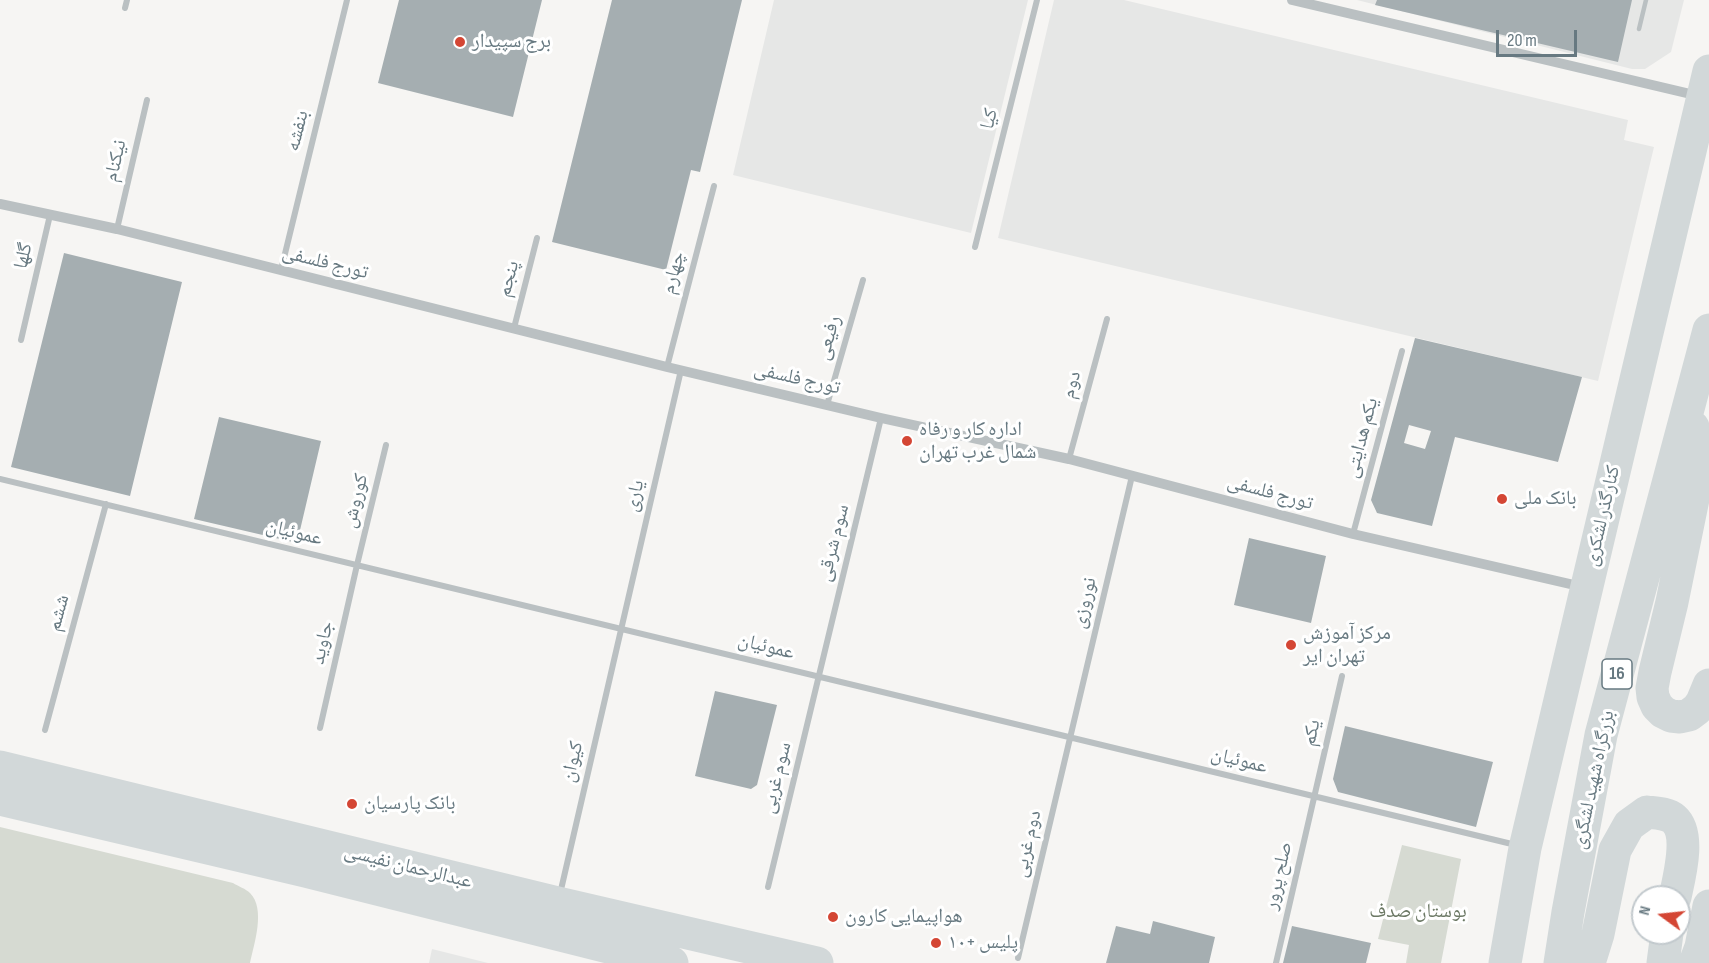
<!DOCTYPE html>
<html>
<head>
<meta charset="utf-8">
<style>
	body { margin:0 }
	#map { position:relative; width:1709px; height:963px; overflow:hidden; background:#f6f5f3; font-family:"Sofia Sans Condensed",sans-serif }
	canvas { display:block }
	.north { position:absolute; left:1631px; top:885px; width:60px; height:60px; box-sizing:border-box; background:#fff; border:2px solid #c2c9cd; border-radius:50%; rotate:285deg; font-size:16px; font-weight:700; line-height:24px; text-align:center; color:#677981 }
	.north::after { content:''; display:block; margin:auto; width:21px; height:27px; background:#d44634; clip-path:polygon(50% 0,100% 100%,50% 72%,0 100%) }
	.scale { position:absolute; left:1496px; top:30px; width:81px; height:27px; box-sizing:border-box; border:3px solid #677981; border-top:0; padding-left:8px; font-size:18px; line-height:21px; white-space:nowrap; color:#677981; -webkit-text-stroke:4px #fff; paint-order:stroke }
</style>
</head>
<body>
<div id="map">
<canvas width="1709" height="963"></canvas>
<div class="north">N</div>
<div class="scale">20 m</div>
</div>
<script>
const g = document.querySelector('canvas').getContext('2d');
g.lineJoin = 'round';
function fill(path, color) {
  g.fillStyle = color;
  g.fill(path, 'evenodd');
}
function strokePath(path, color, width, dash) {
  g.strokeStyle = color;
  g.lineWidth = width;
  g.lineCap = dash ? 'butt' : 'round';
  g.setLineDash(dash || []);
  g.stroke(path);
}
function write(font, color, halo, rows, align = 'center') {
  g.font = font + ' "Sofia Sans Condensed","Noto Naskh Arabic",sans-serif';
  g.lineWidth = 6;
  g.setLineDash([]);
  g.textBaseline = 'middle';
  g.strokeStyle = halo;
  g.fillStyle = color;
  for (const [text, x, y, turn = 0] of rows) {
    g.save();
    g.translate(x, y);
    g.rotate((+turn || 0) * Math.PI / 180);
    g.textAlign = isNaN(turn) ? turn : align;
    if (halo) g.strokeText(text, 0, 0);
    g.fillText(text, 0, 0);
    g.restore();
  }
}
const built = new Path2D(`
	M774,0h254l-57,233 -238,-58z
	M1054,0h70l504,120 -4,20 30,7 -56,234 -600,-143z
	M1357,0h327l-13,52 -26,17h-13z
	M432,949l56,14h-59z`);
const green = new Path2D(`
	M0,827l233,56c5,3 13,6 17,10 16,16 4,51 0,70h-250z
	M1402,845l59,14 -20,104h-35l3,-18 -31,-6z`);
const building = new Path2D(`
	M399,0h143l-29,117 -135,-34z
	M612,0h130l-42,172 -9,-2 -25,100 -114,-28z
	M1377,0h255l-14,62 -243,-57z
	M64,253l118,29 -52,214 -119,-29z
	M1415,338l167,39 -24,85 -103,-25 -23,89 -55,-13 -6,-13zM1409,425l22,6 -6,18 -21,-6z
	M219,417l102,24 -24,102 -103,-24z
	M1249,538l77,18 -15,67 -77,-18z
	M715,691l62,14 -20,80 -6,4 -56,-13z
	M1345,726l148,36 -17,65 -138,-35 -5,-13z
	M1153,921l62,16 -6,26h-103l10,-37 34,8z
	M1292,926l79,17 -5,20h-83z`);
const service = new Path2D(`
	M1639,29l7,-29`);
const minor = new Path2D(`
	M125,8l2,-8
	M117,229l30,-129
	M975,247l62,-247
	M281,270l66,-270
	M514,328l23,-90
	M21,340l29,-125
	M667,367l47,-181
	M827,405l36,-125
	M1069,459l38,-140
	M0,479l1516,366
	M1353,534l49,-183
	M320,728l37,-163 29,-120
	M45,730l61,-226
	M768,887l113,-469
	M560,894l121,-524
	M1018,958l114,-482
	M1276,963l66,-287`);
const tertiary = new Path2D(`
	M1292,0l407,96
	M0,204l117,25 550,138 214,51 188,41 284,75 230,53`);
const secondary = new Path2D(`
	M0,767l558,136 259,60
	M0,799l305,72 367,92`);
const primary = new Path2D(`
	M1505,963l20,-115 184,-777`);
const trunk = new Path2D(`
	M1693,427l2,62 -23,113 -17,70 -3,16 1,9 4,9 6,6 8,4 9,1 9,-2 8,-6 5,-7 7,-17
	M1560,963l8,-51 33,-177 108,-405
	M1589,963l9,-29 17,-84 14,-25 18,-13c8,1 20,1 27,7 17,15 5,59 1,78
	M1663,963l4,-30
	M1695,963l6,-16 8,-41`);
const markers = [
	[460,42,6,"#d44634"],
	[907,441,6,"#d44634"],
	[1502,499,6,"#d44634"],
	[1291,645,6,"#d44634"],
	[352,804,6,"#d44634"],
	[833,917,6,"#d44634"],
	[936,943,6,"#d44634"]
];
const shields = [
	[1617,674,30]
];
const shieldNames = [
	["16",1617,674]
];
const poiNames = [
	["برج سپیدار",472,42],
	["اداره کار و رفاه",919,430],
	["شمال غرب تهران",919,453],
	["بانک ملی",1514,499],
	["مرکز آموزش",1303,634],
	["تهران ایر",1303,657],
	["بانک پارسیان",364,804],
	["هواپیمایی کارون",845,917],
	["پلیس +۱۰",948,943]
];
const streetNames = [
	["کیا",990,119,-76],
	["بنفشه",298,131,-76],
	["نیکنام",116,161,-77],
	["گلها",24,256,-77],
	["تورج فلسفی",325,263,14],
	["چهارم",674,273,-75],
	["پنجم",509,279,-75],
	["رفیعی",829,338,-74],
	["تورج فلسفی",797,379,13],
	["دوم",1072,385,-75],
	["یکم هدایتی",1362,438,-75],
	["تورج فلسفی",1270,493,15],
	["یاری",635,496,-77],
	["کوروش",356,501,-76],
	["کنارگذر لشکری",1603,516,-77],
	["عموئیان",294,533,14],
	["سوم شرقی",834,543,-76],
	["نوروزی",1085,603,-77],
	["ششم",59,613,-75],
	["جاوید",323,643,-77],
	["عموئیان",766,647,14],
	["یکم",1312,733,-77],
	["عموئیان",1239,761,14],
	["کیوان",573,762,-77],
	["سوم غربی",777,778,-76],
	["بزرگراه شهید لشگری",1594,780,-78],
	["دوم غربی",1028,844,-77],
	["عبدالرحمان نفیسی",408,867,14],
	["صلح پرور",1279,876,-77]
];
const parkNames = [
	["بوستان صدف",1418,912]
];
fill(built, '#e6e7e6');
fill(green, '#d6dad2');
fill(building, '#a5aeb1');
strokePath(service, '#bac0c2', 4.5);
strokePath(minor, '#bac0c2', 6);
strokePath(tertiary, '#bac0c2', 10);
strokePath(secondary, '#d2d8d9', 33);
strokePath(primary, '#d2d8d9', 33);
strokePath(trunk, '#d2d8d9', 33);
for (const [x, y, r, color] of markers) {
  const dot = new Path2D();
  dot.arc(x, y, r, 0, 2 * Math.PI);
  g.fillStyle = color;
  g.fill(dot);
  strokePath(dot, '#fff', 2);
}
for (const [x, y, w] of shields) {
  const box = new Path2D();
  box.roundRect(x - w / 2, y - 15, w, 30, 4.5);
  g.fillStyle = '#fff';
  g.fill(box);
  strokePath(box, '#677981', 1.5);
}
write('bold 18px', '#677981', null, shieldNames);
write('20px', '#677981', '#fff', poiNames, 'left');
write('20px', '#677981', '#fff', streetNames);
write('20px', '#6c7965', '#fff', parkNames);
</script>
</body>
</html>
